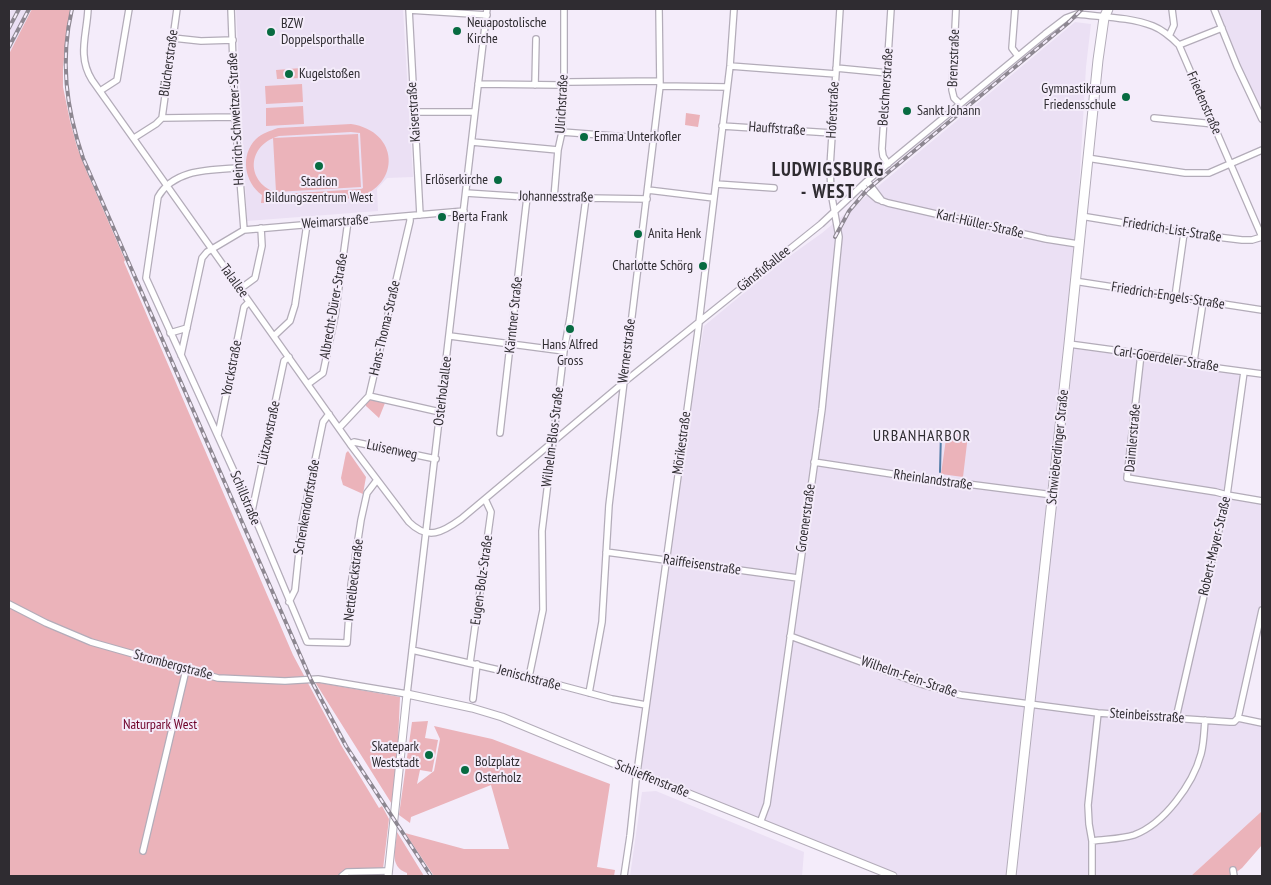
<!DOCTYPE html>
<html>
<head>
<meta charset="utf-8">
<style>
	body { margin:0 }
	#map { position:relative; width:1271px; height:885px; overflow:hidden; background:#f4ecfa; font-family:"PT Sans Narrow",sans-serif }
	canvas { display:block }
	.frame { position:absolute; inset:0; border:10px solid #2f2c31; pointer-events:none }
</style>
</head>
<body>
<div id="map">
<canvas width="1271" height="885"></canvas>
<div class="frame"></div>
</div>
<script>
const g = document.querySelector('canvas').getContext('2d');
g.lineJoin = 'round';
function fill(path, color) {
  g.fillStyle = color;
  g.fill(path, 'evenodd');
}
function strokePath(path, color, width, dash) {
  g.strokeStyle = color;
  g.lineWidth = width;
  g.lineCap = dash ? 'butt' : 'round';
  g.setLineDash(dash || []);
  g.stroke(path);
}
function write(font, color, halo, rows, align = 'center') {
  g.font = font + ' "PT Sans Narrow",sans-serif';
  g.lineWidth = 4;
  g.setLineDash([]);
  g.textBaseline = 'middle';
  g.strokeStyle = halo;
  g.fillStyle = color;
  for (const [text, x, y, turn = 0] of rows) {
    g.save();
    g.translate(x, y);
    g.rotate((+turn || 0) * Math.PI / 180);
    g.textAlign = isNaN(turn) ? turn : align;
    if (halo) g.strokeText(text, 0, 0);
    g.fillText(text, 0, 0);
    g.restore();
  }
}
const built = new Path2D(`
	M12,9h20l-23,45v-41z
	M236,9h167l10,168 -26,1 -10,11 1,22 -131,10z
	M1217,9h45v106l-22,-47z
	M1075,22l16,2 -5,43 -16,281 175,23 -20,123 37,5v100l-9,41 -13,76 22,6v89l-71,65h-298l-246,-98 -7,-12 48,-345 16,-95 76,-63 42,-30z
	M928,136l3,3 -34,29 -2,-3z
	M656,791l148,61 -2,24h-172l12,-84z`);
const green = new Path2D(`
	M32,9h38l-7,58v20l7,34 7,26 9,23 39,90 -1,2 169,393 48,90 38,63 3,-2 7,13 -6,50h-36l-10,7h-328v-822z
	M301,68v10l-24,1 -1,-9z
	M302,84l1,18 -37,2 -1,-18z
	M303,106l1,18 -38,2v-18z
	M686,113l14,2 -2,12 -13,-2z
	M351,124c48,7 51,61 5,74l-95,5 1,-8c-18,-13 -22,-40 -6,-56 6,-6 14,-8 22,-11zM351,132l9,1 3,55 -2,1 -79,5c-36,-7 -38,-48 -3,-58z
	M358,134l3,53 -85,5 -3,-54z
	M370,400h7l8,3 -6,15 -13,-12v-2z
	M947,432l21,3 -5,42 -22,-3z
	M348,451l18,26 -3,17 -20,-9 -2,-7 5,-25z
	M315,682l85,15 -5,112z
	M428,721l-3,17 13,2 -6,32 -12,-2 -3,14 17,-13 6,-32 -6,-13 58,13 118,45 -13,83 18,3 -1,6h-180l-29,-43 59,16h45l-18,-64 -80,32 -1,6 -11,-8 13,-93z
	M1262,811v34l-20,23 -11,8h-40z
	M397,832l27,44h-17v-3c-19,-7 -11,-25 -10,-41z`);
const stream = new Path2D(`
	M940,472l1,-40`);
const minor = new Path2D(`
	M88,9c-1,25 -11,47 4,71l258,364 59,78c19,19 34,10 52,-3l162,-136 198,-159 46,-43 178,-147 21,-16 11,-4c25,3 53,3 76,12 10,4 18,11 26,19l83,192
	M231,9l4,108 9,113
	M409,9l11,206
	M956,9l-4,81 2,8 6,6
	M1015,9l-3,39 6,8
	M1214,9l23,57 25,53
	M409,10l78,5
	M1169,36l5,-11 -2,-16
	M173,38l28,3 32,-1
	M1179,45l43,-17
	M730,66l106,8
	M836,68l52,5
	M478,84l82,1 9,-3 91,-1
	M535,85l1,-46
	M660,86l67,1
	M100,91l17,-11 12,-71
	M415,112h60
	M162,118l15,-109
	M1154,118l60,6
	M722,126l110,7
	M562,132l92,7
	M134,138l22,-14 6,-6 73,-1
	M472,142l86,8
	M1087,158l98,15h24l53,-23
	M888,164l-5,-8 -1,-7 9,-140
	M238,168c-29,2 -64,1 -80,29l-12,81 106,233 55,131 40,1 4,-58 10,-65 6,-27 10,-13
	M867,181l15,20
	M716,184l58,4
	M862,186l15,13 11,4 158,36 32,5
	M648,190l66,8
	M466,193l61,4 120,2
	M554,198l4,-48 4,-18 2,-48v-75
	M1081,216l103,17 58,7h10l10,-3
	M1074,281l188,29
	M240,289l15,-11 7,-32 -1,-18
	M1175,297l9,-64
	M170,333l17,-5
	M274,336l16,-15 5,-16 12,-81
	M450,336l114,15
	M1069,344l125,17 23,7 45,6
	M1141,354l-14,124 89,14 11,3 35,6
	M181,355l21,-97 5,-6 37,-22 220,-19
	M1194,361l9,-59
	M308,384l15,-11 12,-57 13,-95
	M369,396l71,16
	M339,428l30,-32 41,-175v-5
	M500,433l27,-236
	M218,435l26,-128 5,-5
	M350,444l4,-2 82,17
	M814,462l91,14 148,19
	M252,511l32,-150 5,-4
	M606,552l192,26
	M289,602l6,-12 7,-67 21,-101 6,-8
	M9,604l37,19 45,19 127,36 67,3 33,-2 89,15 80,-685
	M790,636l134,49 37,10 137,18 132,9h4l4,-4 24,5
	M412,650l117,27 83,22 34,6
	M470,663l21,-151 -6,-13
	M529,677l14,-67 -1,-79 22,-180 6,-33 16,-120
	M589,693l13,-71 7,-117 51,-419 -1,-77
	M473,699l4,-35
	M1176,718l51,-223 17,-123
	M1238,718l24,-108
	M760,823l7,-19 55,-395 17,-172 -8,-45 -1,-25 10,-158
	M1092,841c14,-2 30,-2 42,-6 30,-11 59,-51 67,-81 3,-11 3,-23 4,-34
	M143,851l43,-181
	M1233,870l1,6
	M342,876l5,-4 41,-1
	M624,876l6,-40 6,-56 62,-449 32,-265 4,-57
	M1092,876v-35l-3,-17 -1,-19 10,-92`);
const tertiary = new Path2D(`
	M388,876l19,-182 65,14 30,9 135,56 256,103`);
const secondary = new Path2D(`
	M1011,876l58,-532 29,-284 6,-42 4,-9`);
const rail = new Path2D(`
	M72,9c-12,51 -6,99 11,149l228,522 35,66 85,130
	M9,28l10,-19
	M9,47l20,-38
	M835,237l14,-26 18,-21 201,-167 14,-14`);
const markers = [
	[457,31,5,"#076b41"],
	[271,32,5,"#076b41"],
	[289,74,5,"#076b41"],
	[1126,97,5,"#076b41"],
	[907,111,5,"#076b41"],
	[584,137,5,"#076b41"],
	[319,166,5,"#076b41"],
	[498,180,5,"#076b41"],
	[442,217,5,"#076b41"],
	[638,234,5,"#076b41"],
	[703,266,5,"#076b41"],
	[570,329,5,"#076b41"],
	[429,755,5,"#076b41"],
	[465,770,5,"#076b41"]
];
const poiNames = [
	["Neuapostolische",467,23],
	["Kirche",467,39],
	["BZW",281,24],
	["Doppelsporthalle",281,40],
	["Kugelstoßen",299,74],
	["Gymnastikraum",1116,89,"right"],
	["Friedensschule",1116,105,"right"],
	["Sankt Johann",917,111],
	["Emma Unterkofler",594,137],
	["Erlöserkirche",488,180,"right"],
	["Stadion",319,182,"center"],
	["Bildungszentrum West",319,198,"center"],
	["Berta Frank",452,217],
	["Anita Henk",648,234],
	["Charlotte Schörg",693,266,"right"],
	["Hans Alfred",570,345,"center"],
	["Gross",570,361,"center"],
	["Skatepark",419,747,"right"],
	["Weststadt",419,763,"right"],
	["Bolzplatz",475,762],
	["Osterholz",475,778]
];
const streetNames = [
	["Brenzstraße",954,58,-88],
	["Blücherstraße",169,63,-82],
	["Belschnerstraße",886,87,-86],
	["Friedenstraße",1204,103,66],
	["Ulrichstraße",562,104,-87],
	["Hoferstraße",833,110,-87],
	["Kaiserstraße",414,112,-94],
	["Heinrich-Schweitzer-Straße",236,119,-93],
	["Hauffstraße",777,129,4],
	["Johannesstraße",556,197,1],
	["Weimarstraße",335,222,-4],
	["Karl-Hüller-Straße",980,224,13],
	["Friedrich-List-Straße",1172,230,9],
	["Gänsfußallee",764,269,-39],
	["Talallee",234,281,54],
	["Friedrich-Engels-Straße",1168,296,9],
	["Albrecht-Dürer-Straße",334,306,-80],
	["Kärntner Straße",514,315,-84],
	["Hans-Thoma-Straße",385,328,-77],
	["Wernerstraße",627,351,-83],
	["Carl-Goerdeler-Straße",1166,359,9],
	["Yorckstraße",232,368,-79],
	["Osterholzallee",443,391,-83],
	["Lützowstraße",269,433,-78],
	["Wilhelm-Blos-Straße",553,437,-83],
	["Daimlerstraße",1133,438,-85],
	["Mörikestraße",682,443,-82],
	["Schwieberdinger Straße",1058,447,-84],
	["Luisenweg",392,450,12],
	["Rheinlandstraße",933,480,8],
	["Schillstraße",245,498,67],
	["Schenkendorfstraße",307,507,-80],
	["Groenerstraße",806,518,-82],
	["Robert-Mayer-Straße",1215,546,-77],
	["Raiffeisenstraße",702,565,8],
	["Nettelbeckstraße",354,580,-83],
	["Eugen-Bolz-Straße",482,580,-82],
	["Strombergstraße",173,665,15],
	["Wilhelm-Fein-Straße",909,677,19],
	["Jenischstraße",529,678,15],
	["Steinbeisstraße",1147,716,4],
	["Schlieffenstraße",652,779,22]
];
const parkNames = [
	["Naturpark West",160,725]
];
const quarterNames = [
	["URBANHARBOR",922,436]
];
const districtNames = [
	["LUDWIGSBURG",828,171],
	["- WEST",828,193]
];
fill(built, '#ebe0f4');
fill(green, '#ebb3ba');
strokePath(stream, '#527ca7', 2);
strokePath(minor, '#b3acb9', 8);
strokePath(tertiary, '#b3acb9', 9);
strokePath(secondary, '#b3acb9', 11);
strokePath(minor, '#fff', 5.5);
strokePath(tertiary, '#fff', 7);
strokePath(secondary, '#fff', 9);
strokePath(rail, '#8d8791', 4);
strokePath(rail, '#f4ecfa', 2, [5.5]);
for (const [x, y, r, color] of markers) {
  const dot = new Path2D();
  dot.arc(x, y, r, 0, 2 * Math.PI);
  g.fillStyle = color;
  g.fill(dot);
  strokePath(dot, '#f4ecfa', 2);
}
write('14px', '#2f2c31', '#f4ecfa', poiNames, 'left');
write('14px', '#2f2c31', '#f4ecfa', streetNames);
write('14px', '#6e0029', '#f4ecfa', parkNames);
g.letterSpacing = '1px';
write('16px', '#2f2c31', '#f4ecfa', quarterNames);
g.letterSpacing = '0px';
g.letterSpacing = '1px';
write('bold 19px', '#2f2c31', '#f4ecfa', districtNames);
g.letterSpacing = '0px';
</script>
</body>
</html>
